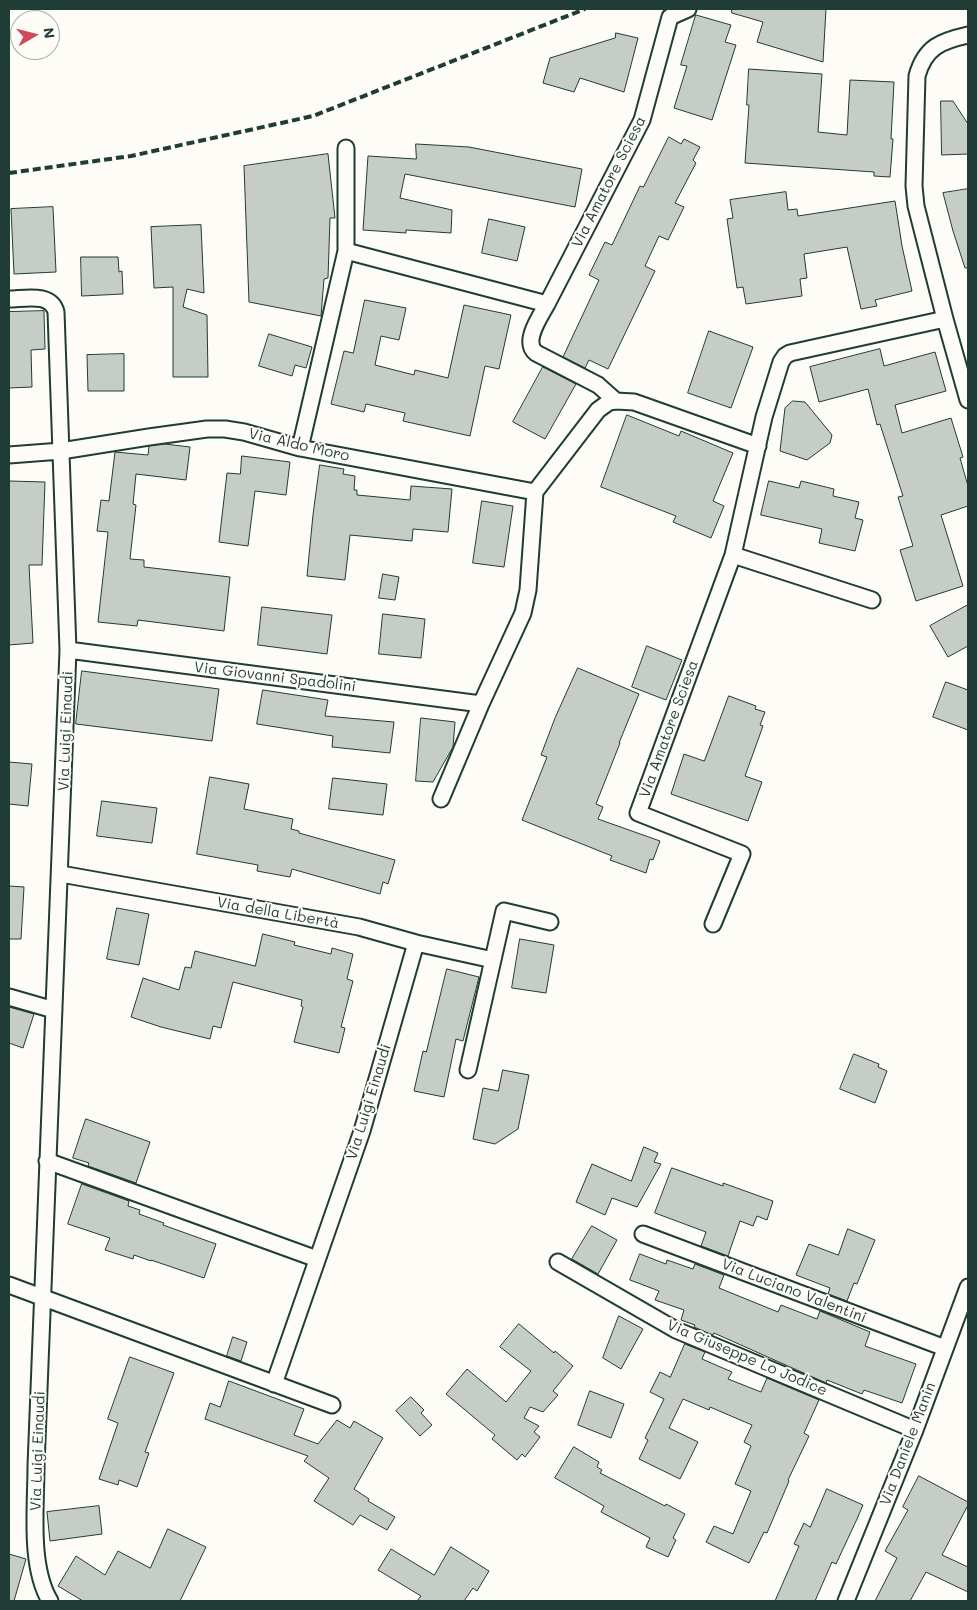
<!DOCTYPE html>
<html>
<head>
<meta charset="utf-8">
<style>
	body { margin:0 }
	#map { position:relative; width:977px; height:1610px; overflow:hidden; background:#fdfcf7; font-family:Mali,sans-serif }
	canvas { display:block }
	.frame { position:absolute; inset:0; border:10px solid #1f3d34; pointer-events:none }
	.north { position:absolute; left:10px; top:10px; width:50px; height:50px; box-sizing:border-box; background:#fdfcf7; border:1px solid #a4b0a9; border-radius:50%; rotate:82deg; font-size:14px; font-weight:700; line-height:20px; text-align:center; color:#1f3d34 }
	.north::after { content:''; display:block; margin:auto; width:18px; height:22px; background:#d1495b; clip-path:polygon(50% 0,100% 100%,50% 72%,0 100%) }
</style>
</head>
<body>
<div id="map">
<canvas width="977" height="1610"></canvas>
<div class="frame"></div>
<div class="north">N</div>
</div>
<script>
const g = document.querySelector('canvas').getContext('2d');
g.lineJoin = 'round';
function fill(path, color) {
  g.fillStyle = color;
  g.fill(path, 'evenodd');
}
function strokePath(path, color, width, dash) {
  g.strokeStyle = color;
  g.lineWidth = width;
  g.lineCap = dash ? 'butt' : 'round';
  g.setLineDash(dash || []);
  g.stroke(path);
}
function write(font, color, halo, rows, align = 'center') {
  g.font = font + ' Mali,sans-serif';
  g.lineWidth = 4;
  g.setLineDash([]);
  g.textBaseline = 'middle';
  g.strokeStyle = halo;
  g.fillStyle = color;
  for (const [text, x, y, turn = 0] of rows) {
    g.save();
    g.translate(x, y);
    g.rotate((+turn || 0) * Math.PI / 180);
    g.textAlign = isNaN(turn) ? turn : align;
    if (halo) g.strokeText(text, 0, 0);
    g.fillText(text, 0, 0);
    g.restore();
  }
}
const building = new Path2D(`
	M732,9h94l-3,53 -66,-20 6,-20 -31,-9z
	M696,15l35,10 -6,17 11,3 -24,75 -38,-12 13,-42 -6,-1z
	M616,33l22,5 -14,54 -44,-14 -6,14 -31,-9 7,-25 65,-20z
	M749,69l73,5 -4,58 29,3 3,-55 44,2 -3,57h2l-3,38 -16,-1v-4l-129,-9 4,-58h-2z
	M941,101h12l15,23v30l-26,1z
	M669,137l12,7 3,-5 16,8 -7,13 3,3 -21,40 9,4 -16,33 -9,-4 -14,30 10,5 -47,98 -19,-9 -4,8 -22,-11 36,-77 -10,-5 16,-33 7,3 28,-59 3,1z
	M416,144l53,3 113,22 -7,38 -170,-33 -5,24 52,12 -1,23 -45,-3v3l-43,-3 5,-74 48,3z
	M328,154l7,64h-5l-2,60 -4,1 -3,37 -72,-14 -5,-136z
	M968,189v79h-3l-12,-37 -10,-38z
	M786,192l2,18 9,-1 1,7 97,-15 7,45 10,45 -37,9 2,6 -16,3 -14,-62 -43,7 3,24 -7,1 2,17 -56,8 -3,-17 -6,1 -10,-69 6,-1 -3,-18z
	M53,207l3,65 -42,2 -3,-65z
	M489,219l36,8 -8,34 -35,-8z
	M201,225l3,68 -17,-4 -4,18 24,8 1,62h-35v-90l-19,1 -3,-61z
	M81,257h37l1,15 3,-1 1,23 -41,2z
	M365,300l41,8 -7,32 -18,-4 -6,29 39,10 1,-5 33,8 16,-73 47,10 -12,54 -14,-3 -15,70 -67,-15 2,-8 -39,-9 -2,8 -33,-8 13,-53 9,2z
	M44,311l1,38 -14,1 1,37 -23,1v-76z
	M709,331l44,16 -22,61 -43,-15z
	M269,334l43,13 -6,21 -11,-3 -3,11 -33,-10z
	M880,349l4,17 51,-14 11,39 -51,14 7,28 49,-15 12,39 -3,1 8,28v20l-27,9 22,71 -47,15 -16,-51 13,-4 -15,-49 5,-1 -23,-72 -3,1 -9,-36 -49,13 -9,-35z
	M124,354v37h-36l-1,-36z
	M543,367l33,17 -31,55 -32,-17z
	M793,401l12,1 27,33 -2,8 -23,17 -27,-9 5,-43z
	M627,415l52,21 2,-5 52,22 -20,48 11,5 -13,32 -38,-16 3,-6 -75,-29z
	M165,444l25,3 -4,33 -50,-6 -3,30 3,1 -6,54 14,1v7l86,10 -6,54 -86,-11 -1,6 -39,-4 10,-90 -11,-1 4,-31 8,1 6,-49 33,3 1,-9z
	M242,456l48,6 -4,33 -31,-4 -7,55 -29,-4 8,-69 13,1z
	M320,465l24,4 -1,5 12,2 -1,14h3v5l53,5 1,-14 41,3 -4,43 -35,-3 -1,12 -62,-6 -5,45 -38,-4 6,-61z
	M9,481l36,1 -3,83h-13l4,78 -24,2z
	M769,481l30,7 2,-7 33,8 -1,7 26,6 -4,16 8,2 -8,31 -36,-8 3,-14 -61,-14z
	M482,501l31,5 -9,61 -31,-4z
	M383,574l16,3 -4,23 -16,-2z
	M968,605v41l-20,11 -18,-31z
	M262,607l70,8 -5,39 -69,-9z
	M383,614l42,5 -4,39 -42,-4z
	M647,646l35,14 -16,40 -34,-13z
	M578,668l61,26 -20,49h1l-24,61 7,3 -5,12 62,22 -7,19 -3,-1 -4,14 -36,-13 2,-4 -90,-36 25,-63 -6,-2 14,-37z
	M82,671l137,18 -7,52 -136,-17z
	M946,682l22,8v40l-35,-13z
	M263,690l65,10 -3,16 69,6 -4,31 -58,-6 1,-11 -76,-12z
	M729,696l27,10 -1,3 10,3 -5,13 3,1 -18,50 17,6 -14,39 -77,-27 13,-40 20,7z
	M421,718l34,4 -2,25 -20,35 -17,-1z
	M9,762l23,2 -4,42 -19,-2z
	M210,777l39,7 -5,25 49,10 -2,10 8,2v2l96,27 -7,24 -5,-2 -3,12 -88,-25 -2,8 -33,-6 1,-6 -61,-11z
	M333,778l54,6 -4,31 -54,-6z
	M102,801l55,7 -5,35 -55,-7z
	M9,886l15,1 -3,52h-12z
	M117,908l32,6 -10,51 -32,-6z
	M263,934l32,8 -1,3 37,9 1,-6 21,6 -6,25 6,2 -12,46 4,1 -6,25 -45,-11 9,-35 -2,-1 1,-6 -69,-18 -12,46 -8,-2 -3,13 -49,-12 -30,-10 12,-39 36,12 6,-23 6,1 4,-17 60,15z
	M520,939l34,6 -8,48 -34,-5z
	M447,969l32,8 -16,64 -7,-2 -12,58 -30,-6 9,-40 3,1z
	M9,1007l25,7 -11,34 -14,-5z
	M854,1054l25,10 -1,3 9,4 -12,32 -35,-14z
	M503,1070l26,5 -11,54 -23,15 -22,-5 10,-51 15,3z
	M86,1119l64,23 -14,41 -48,-17 1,-3 -16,-5z
	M644,1147l14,6 -4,9 7,2 -24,43 -25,-9 -7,17 -29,-13 16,-38 39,17z
	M672,1168l51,18v-3l50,18 -6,19 -10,-4 -4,10 -13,-5 -12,35 -27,-10 5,-14 -51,-19z
	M82,1184l47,17 -1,5 12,4 -1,4 25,9 -1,2 53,19 -12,34 -53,-18v1l-17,-6 -1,4 -28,-9 5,-12 -42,-14z
	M592,1226l25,14 -19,34 -26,-15z
	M848,1229l27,11 -18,44 -3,-1 -7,18 -19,-7 2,-6 -34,-13 13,-31 29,11z
	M640,1254l26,10 1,-4 26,9 2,-5 29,11 -5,13 59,24 3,-7 36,14 3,-8 50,21 -5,14 51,18 -14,39 -38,-13 -2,4 -35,-14 -1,3 -112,-50 -1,2 -19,-8 1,-2 -14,-5 3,-10 -29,-10 4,-9 -29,-11z
	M619,1316l24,13 -22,40 -18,-11z
	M519,1324l35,29 1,-2 18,15 -20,25 5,4 -15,17 -13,-5 -6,11 15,8 -5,6 6,5 -15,20 -3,-3 -5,6 -25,-21 3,-4 -49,-41 21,-25 39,33 25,-31 -31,-24z
	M233,1337l14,5 -6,19 -14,-5z
	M685,1344l20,8 -3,7 30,13 -4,7 33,13 6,-14 52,22 -15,33 5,3 -21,44 1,1 -22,52 -3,-1 -15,31 -43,-21 8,-16 19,8 18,-43 -16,-7 16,-38 -7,-4 8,-17 -42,-18 -1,3 -26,-11 -14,29 29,14 -18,37 -41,-20 9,-19 -3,-2 19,-39 -14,-7 10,-20 10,5z
	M130,1357l44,16 -29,79 4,1 -12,34 -18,-7 -1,5 -19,-6 19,-56 -10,-4z
	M229,1381l75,28 -10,26 24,9 19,-24 13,8 4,-7 29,17 -29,51 15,10 -1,2 27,16 -8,13 -27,-15 -7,10 -39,-24 15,-23 -25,-17 4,-5 -103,-37 5,-16 10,4z
	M590,1391l34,13 -13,34 -33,-13z
	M411,1397l13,13 -3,3 11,12 -12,11 -24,-25z
	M574,1447l25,15 -2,5 5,3 -2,3 65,33 1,-2 19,10 -12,24 3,2 -8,17 -22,-10 4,-9 -49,-26 3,-6 -49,-28z
	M919,1476l49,26v3l-26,50 26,12v25l-42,-20 -16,29h-35l22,-43 -12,-7 23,-41 -5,-3z
	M827,1489l36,16 -6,14 -21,45 -4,-2 -17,39h-40l24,-55 -5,-2 10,-21 6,4z
	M99,1506l3,28 -52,7 -3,-29z
	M168,1529l38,18 -26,54h-97l-25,-15 18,-30 29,19 13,-24 32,17z
	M451,1547l38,24 -12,20 -4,-3 -9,13h-47l4,-5 -43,-26 13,-21 43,26z
	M9,1554l17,5 -12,42h-5z`);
const street = new Path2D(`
	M968,35c-27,6 -43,12 -51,41l-3,110 2,20 29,113 23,81
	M346,148v103
	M9,299c15,0 42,-7 47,13l12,338 -32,816c0,41 -7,100 14,135
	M547,304l95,-184 28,-103 18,-8
	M300,448l46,-197 201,53c-7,13 -25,38 -11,49l62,32 18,16 18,1 124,44
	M9,455l52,-4 88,-14 58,-8h18l19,3 56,16 235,44
	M535,492l63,-82 11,-8 7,-1
	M733,555l139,45
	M68,650l413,54
	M441,799l40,-95 42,-91 5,-23 7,-98
	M61,874l298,53 57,16 77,17
	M713,924l29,-70 -104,-41 95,-258 31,-138 17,-55 4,-6 5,-3 155,-34
	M9,997l45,13
	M468,1070l36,-159 46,11
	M47,1161l270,98
	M643,1234l302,114
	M558,1262l118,68 239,100
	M9,1285l323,120
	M274,1384l88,-253 54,-188
	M846,1601l69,-171 53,-143`);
const rail = new Path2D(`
	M9,173l122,-17 182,-40 272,-107`);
const streetNames = [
	["Via Amatore Sciesa",609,182,-63],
	["Via Aldo Moro",299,445,13],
	["Via Giovanni Spadolini",275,677,7],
	["Via Amatore Sciesa",669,729,-70],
	["Via Luigi Einaudi",66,731,-88],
	["Via della Libertà",278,913,10],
	["Via Luigi Einaudi",369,1102,-73],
	["Via Luciano Valentini",794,1291,21],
	["Via Giuseppe Lo Jodice",747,1358,23],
	["Via Daniele Manin",908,1444,-69],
	["Via Luigi Einaudi",38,1451,-88]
];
fill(building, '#c6cdc7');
strokePath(building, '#1f3d34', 1);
strokePath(street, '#1f3d34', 19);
strokePath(street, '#fdfcf7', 15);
strokePath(rail, '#1f3d34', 4, [8, 4]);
write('15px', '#1f3d34', '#fdfcf7', streetNames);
</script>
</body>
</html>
